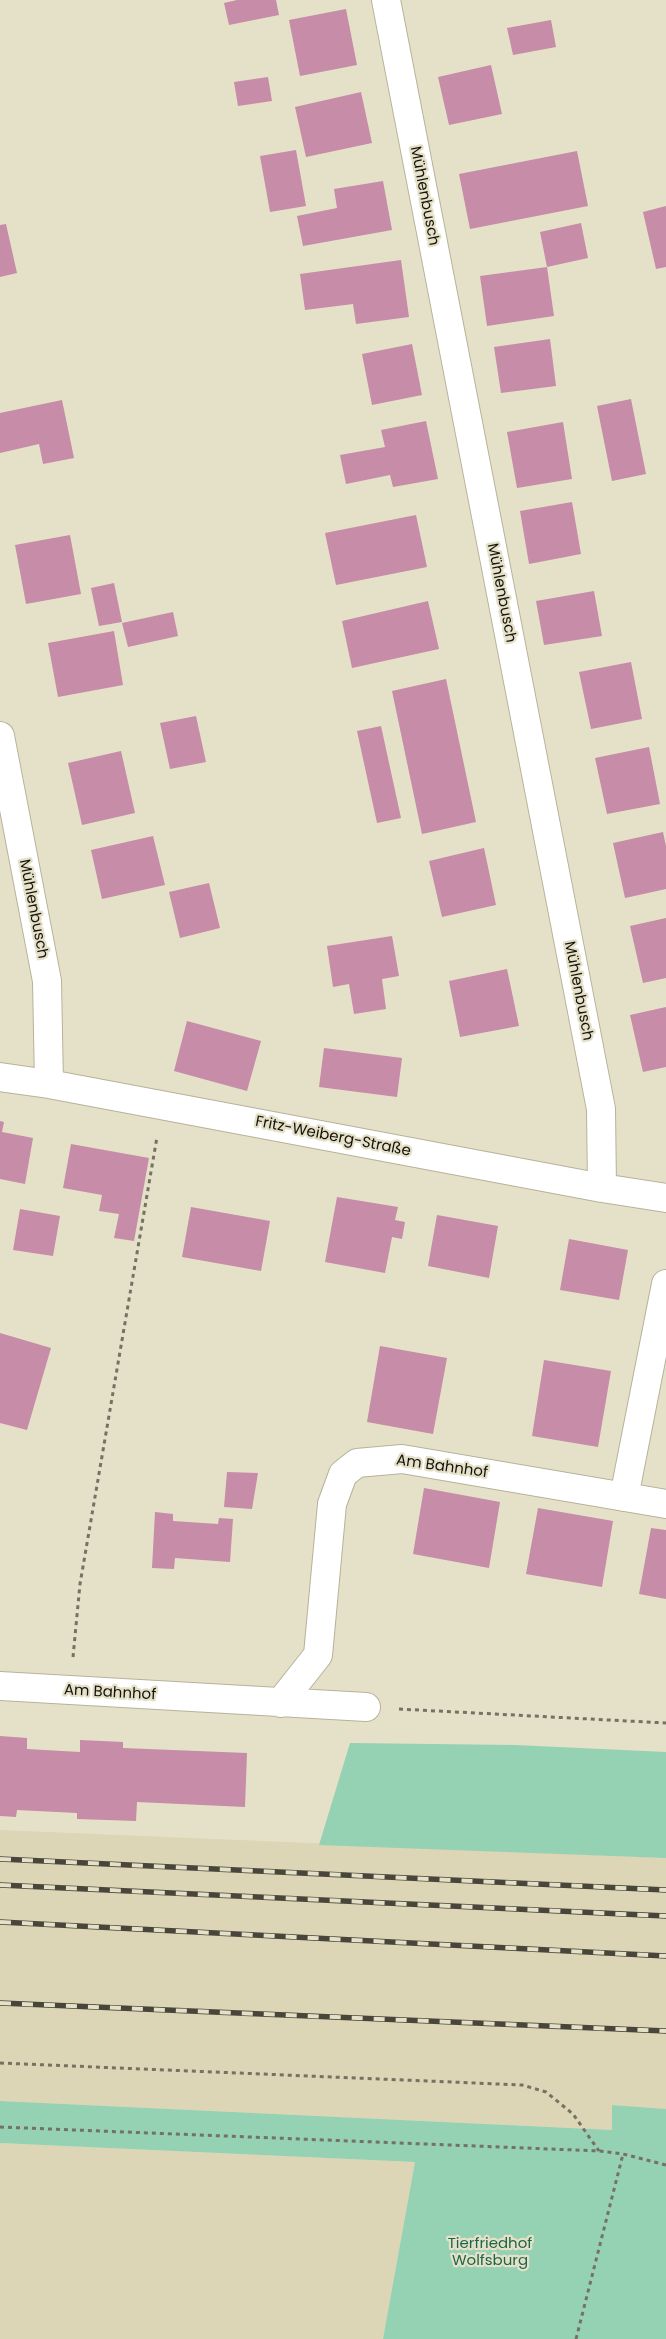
<!DOCTYPE html>
<html>
<head>
<meta charset="utf-8">
<style>
	body { margin:0 }
	canvas { display:block; background:#e5e0c8 }
</style>
</head>
<body>
<canvas width="666" height="2339"></canvas>
<script>
const g = document.querySelector('canvas').getContext('2d');
g.lineJoin = 'round';
function fill(path, color) {
  g.fillStyle = color;
  g.fill(path, 'evenodd');
}
function strokePath(path, color, width, dash) {
  g.strokeStyle = color;
  g.lineWidth = width;
  g.lineCap = dash ? 'butt' : 'round';
  g.setLineDash(dash || []);
  g.stroke(path);
}
function write(font, color, halo, rows, align = 'center') {
  g.font = font + ' Poppins,sans-serif';
  g.lineWidth = 4.5;
  g.setLineDash([]);
  g.textBaseline = 'middle';
  g.strokeStyle = halo;
  g.fillStyle = color;
  for (const [text, x, y, turn = 0] of rows) {
    g.save();
    g.translate(x, y);
    g.rotate((+turn || 0) * Math.PI / 180);
    g.textAlign = isNaN(turn) ? turn : align;
    if (halo) g.strokeText(text, 0, 0);
    g.fillText(text, 0, 0);
    g.restore();
  }
}
const built = new Path2D(`
	M0,1830l666,28v251l-53,-4v25l-613,-29z
	M0,2143l415,19 -32,177h-383z`);
const green = new Path2D(`
	M350,1743l165,2 151,7v106l-347,-13z
	M0,2101l612,29v-25l54,4v230h-283l32,-177 -415,-19z`);
const building = new Path2D(`
	M237,0h39l3,15 -50,10 -5,-22z
	M346,9l11,56 -57,11 -11,-56z
	M551,20l5,27 -43,8 -6,-27z
	M491,65l11,49 -53,11 -11,-48z
	M268,77l4,24 -34,5 -4,-24z
	M361,92l11,51 -66,14 -11,-50z
	M296,150l10,56 -36,6 -10,-56z
	M577,151l11,55 -118,23 -11,-55z
	M383,181l9,49 -89,16 -6,-30 40,-8 -3,-19z
	M666,206v61l-10,2 -13,-57z
	M581,223l7,35 -41,9 7,49 -67,10 -7,-50 67,-9 -7,-35z
	M6,224l11,49 -17,4v-52z
	M401,260l8,57 -53,7 -3,-20 -48,6 -5,-36z
	M550,339l6,47 -55,7 -7,-46z
	M412,344l10,51 -50,10 -10,-51z
	M631,399l15,75 -34,7 -15,-75z
	M62,400l12,58 -31,6 -4,-20 -39,9v-40z
	M426,421l12,58 -45,8 -3,-12 -44,9 -6,-29 45,-8 -4,-17z
	M563,422l9,57 -55,9 -10,-56z
	M572,502l9,52 -52,10 -9,-53z
	M416,515l11,52 -91,18 -11,-52z
	M70,535l11,59 -55,10 -11,-59z
	M114,583l8,39 -23,4 -8,-38z
	M594,591l8,45 -58,9 -8,-44z
	M428,601l11,48 -87,19 -10,-47z
	M173,612l5,24 -50,11 -6,-24z
	M114,631l9,54 -65,12 -10,-54z
	M631,662l11,57 -51,10 -12,-57z
	M446,679l30,143 -54,12 -30,-143z
	M196,716l10,46 -36,7 -10,-46z
	M381,726l20,92 -24,5 -20,-92z
	M649,747l11,57 -53,10 -12,-56z
	M121,751l14,62 -53,12 -14,-62z
	M663,832l3,14v43l-41,9 -12,-55z
	M153,836l12,49 -63,14 -11,-49z
	M484,848l12,57 -54,12 -13,-56z
	M209,883l11,45 -40,10 -11,-46z
	M666,918v60l-23,5 -13,-57z
	M392,936l7,40 -17,3 4,30 -32,5 -5,-30 -16,3 -6,-41z
	M507,969l12,57 -59,11 -11,-56z
	M666,1007v60l-23,5 -13,-57z
	M187,1021l74,20 -14,50 -73,-20z
	M324,1048l78,10 -5,39 -78,-10z
	M0,1121l4,1 -2,10 31,6 -8,46 -25,-5z
	M71,1144l78,14 -15,83 -20,-3 5,-24 -20,-3 3,-16 -39,-7z
	M337,1197l61,10 -3,13 10,2 -3,17 -10,-2 -7,36 -60,-11z
	M191,1207l79,14 -9,50 -79,-14z
	M20,1209l40,7 -7,40 -40,-6z
	M437,1215l61,11 -9,52 -61,-12z
	M569,1239l59,11 -9,50 -59,-10z
	M0,1333l51,15 -24,82 -27,-7z
	M380,1346l67,12 -14,76 -66,-12z
	M544,1360l67,11 -13,76 -66,-11z
	M227,1472l31,1 -6,36 -28,-2z
	M424,1488l76,14 -11,66 -76,-14z
	M538,1508l75,13 -11,66 -76,-13z
	M155,1512l18,2v7l45,3 1,-6 14,1 -3,43 -55,-4 -1,11 -22,-1z
	M651,1528l15,2v69l-27,-5z
	M0,1736l27,2v11l53,3v-12l43,2v6l124,5 -2,54 -108,-5 -1,19 -59,-2v-6l-60,-3 -1,7 -16,-1z`);
const path = new Path2D(`
	M73,1657l7,-73 77,-447
	M399,1709l267,14
	M0,2063l522,22 24,7 27,22 26,37
	M0,2127l600,24 23,3 43,11
	M576,2339l47,-185`);
const minor = new Path2D(`
	M386,0l215,1109 1,79
	M0,736l47,245 2,103
	M0,1077l49,7 553,104 64,10
	M624,1497l42,-213
	M0,1686l366,21
	M280,1703l38,-48 14,-151 11,-30 14,-11 45,-4 264,45`);
const rail = new Path2D(`
	M0,1859l666,31
	M0,1885l666,31
	M0,1922l666,34
	M0,2003l666,28`);
const streetNames = [
	["Mühlenbusch",424,196,79],
	["Mühlenbusch",501,593,79],
	["Mühlenbusch",33,909,79],
	["Mühlenbusch",578,991,79],
	["Fritz-Weiberg-Straße",333,1137,11],
	["Am Bahnhof",442,1467,8],
	["Am Bahnhof",110,1693,3]
];
const parkNames = [
	["Tierfriedhof",490,2244],
	["Wolfsburg",490,2261]
];
fill(built, '#dcd5b6');
fill(green, '#95d1b3');
fill(building, '#c68ca8');
strokePath(minor, '#b7b29b', 30);
strokePath(path, '#757263', 3, [4, 4]);
strokePath(minor, '#fff', 28);
strokePath(rail, '#48463a', 5.5);
strokePath(rail, '#e5e0c8', 4, [11]);
write('15px', '#14120a', '#e5e0c8', streetNames);
write('15px', '#1a6648', '#e5e0c8', parkNames);
</script>
</body>
</html>
